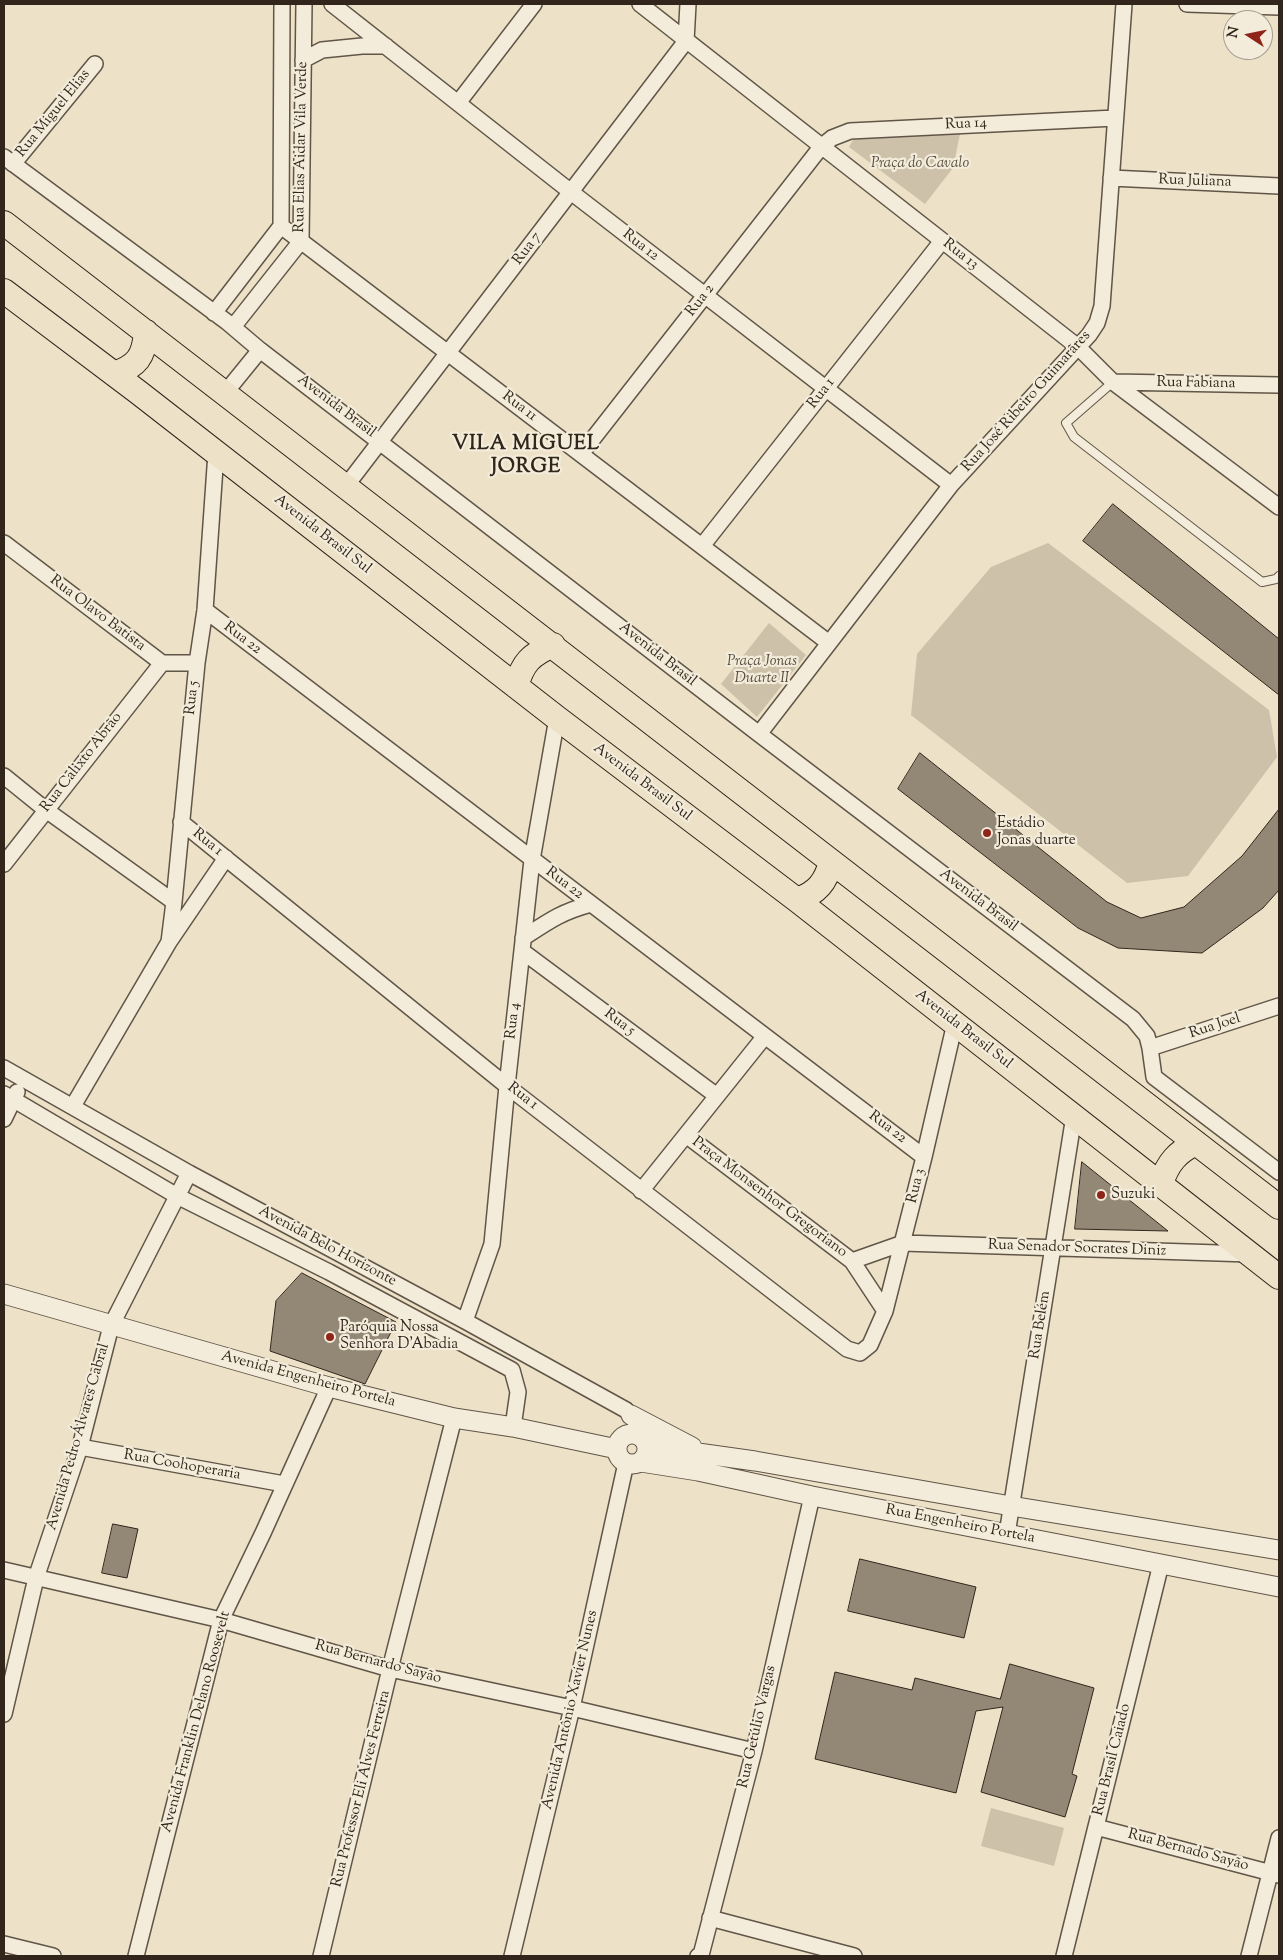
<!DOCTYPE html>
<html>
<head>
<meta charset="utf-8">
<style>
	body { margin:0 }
	#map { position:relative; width:1283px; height:1960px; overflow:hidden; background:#ede1c7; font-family:"Sorts Mill Goudy",serif }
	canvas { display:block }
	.frame { position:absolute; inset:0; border:5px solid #32261c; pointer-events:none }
	.north { position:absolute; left:1223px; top:10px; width:50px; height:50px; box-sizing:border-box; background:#f3ecdb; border:1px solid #a69d8f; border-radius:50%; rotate:281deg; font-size:14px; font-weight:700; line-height:20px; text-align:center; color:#32261c }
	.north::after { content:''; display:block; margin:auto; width:18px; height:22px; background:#8f2418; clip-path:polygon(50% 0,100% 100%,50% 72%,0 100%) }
</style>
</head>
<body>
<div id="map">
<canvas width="1283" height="1960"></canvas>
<div class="frame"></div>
<div class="north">N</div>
</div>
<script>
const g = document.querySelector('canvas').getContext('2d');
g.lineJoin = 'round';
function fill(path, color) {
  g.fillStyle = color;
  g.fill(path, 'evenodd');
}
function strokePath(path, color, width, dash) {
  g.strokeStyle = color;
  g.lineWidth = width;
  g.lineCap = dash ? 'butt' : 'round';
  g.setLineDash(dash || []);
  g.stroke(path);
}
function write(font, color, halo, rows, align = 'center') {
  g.font = font + ' "Sorts Mill Goudy",serif';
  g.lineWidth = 4.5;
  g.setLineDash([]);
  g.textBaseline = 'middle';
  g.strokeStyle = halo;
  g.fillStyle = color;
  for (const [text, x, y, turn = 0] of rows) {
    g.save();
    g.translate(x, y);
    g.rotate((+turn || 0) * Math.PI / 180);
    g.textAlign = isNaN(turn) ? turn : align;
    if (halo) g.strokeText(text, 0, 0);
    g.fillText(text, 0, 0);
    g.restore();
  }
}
const green = new Path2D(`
	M960,134l-7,34 -28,36 -76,-57 6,-11z
	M1048,543l221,167 8,47 -89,119 -61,7 -216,-168 6,-61 74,-87z
	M769,623l37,32 -49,62 -36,-33z
	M991,1808l73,20 -10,38 -73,-20z`);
const building = new Path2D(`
	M1113,504l166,135v56l-196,-154z
	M920,753l187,149 34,16 43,-11 58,-51 37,-47v81l-16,18 -61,45 -84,-5 -40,-20 -180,-139z
	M1082,1162l86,69 -93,-2z
	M302,1273l94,49 -31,62 -95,-33 6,-50z
	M113,1524l25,5 -11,49 -25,-5z
	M860,1559l116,28 -12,51 -116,-27z
	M1010,1664l84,24 -22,86 5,2 -12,41 -84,-25 22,-85 -27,4 -20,82 -141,-34 20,-87 77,18 3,-12 85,21z`);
const service = new Path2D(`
	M1113,382l-47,41 8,14 188,145 14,-3 3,-3`);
const minor = new Path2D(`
	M332,4l239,188 380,293
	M640,4l438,343 35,35 166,125
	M1187,4l92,3
	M303,60l19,-10 40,-4h24
	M458,103l76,-99
	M4,157l223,165 33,28 499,384 374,285 14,17 3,12 4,29 125,95
	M13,164l82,-100
	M1111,178l168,8
	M281,226l548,417
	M214,313l67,-87 1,-222
	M233,327l68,-86 3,-237
	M1113,382l166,3
	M225,393l35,-43
	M581,454l240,-307 11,-9 18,-7 265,-13
	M346,486l340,-445 2,-37
	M4,543l158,120h35
	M702,546l240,-305
	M205,610l719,547
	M759,734l192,-249 138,-150 8,-12 5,-17 22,-302
	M4,776l42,34 128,92
	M181,822l326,264 340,263 13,4 10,-8 15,-34 39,-154 31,-134
	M4,864l158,-201
	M523,938c26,-17 38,-26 68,-34
	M169,942l5,-40 23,-239 8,-53 11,-157
	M522,951l195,145
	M1150,1048l129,-42
	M4,1068l185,105 276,148 161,89 10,11 -1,13
	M4,1094l173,102 152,76 183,98 6,22 -5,35
	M73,1106l96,-164 57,-84
	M4,1119l13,-27
	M686,1135l166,126 33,50
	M641,1191l124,-155
	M852,1261l51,-18 347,11
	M465,1321l27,-77 15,-158 25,-226 25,-142
	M80,1447l204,37
	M1007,1534l67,-418
	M4,1570l217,50 169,49 182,39 182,43
	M4,1714l32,-136 44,-131 31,-121 78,-153
	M1096,1827l183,48
	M710,1918l144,38
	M4,1944l49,12
	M136,1956l85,-336 42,-87 66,-146
	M321,1956l69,-287 64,-251
	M512,1956l60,-248 54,-245
	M698,1956l3,-1 53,-204 58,-255
	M1064,1956l97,-392
	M1249,1956l30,-118`);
const tertiary = new Path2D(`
	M4,1294l325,93 125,31 59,9 104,22
	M631,1415l61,32
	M617 1449a15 15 0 1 1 30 0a15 15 0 1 1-30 0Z
	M648,1446l107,15 256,45 268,44
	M641,1462l57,9 114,25 467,91`);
const primary = new Path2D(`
	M4,223l1275,984
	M4,291l134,101 419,326 240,182 482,377
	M114,374c23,-8 30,-17 32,-42
	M516,686c7,-23 14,-31 37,-41
	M797,900c20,-7 29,-18 34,-38
	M1161,1183c7,-20 16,-31 35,-40`);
const markers = [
	[987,833,5,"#8f2418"],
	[1101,1195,5,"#8f2418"],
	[330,1337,5,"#8f2418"]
];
const streetNames = [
	["Rua Miguel Elias",54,114,-51],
	["Rua 14",966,125,-3],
	["Rua Elias Aidar Vila Verde",302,147,-89],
	["Rua Juliana",1195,182,2],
	["Rua 12",640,246,38],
	["Rua 7",528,249,-53],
	["Rua 13",960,255,38],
	["Rua 2",701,301,-52],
	["Rua Fabiana",1196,384,1],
	["Rua 1",822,394,-52],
	["Rua José Ribeiro Guimarãres",1027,402,-48],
	["Avenida Brasil",336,407,37],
	["Rua 11",519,407,37],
	["Avenida Brasil Sul",322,535,38],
	["Rua Olavo Batista",97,614,37],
	["Rua 22",242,639,37],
	["Avenida Brasil",657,655,38],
	["Rua 5",193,698,-84],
	["Rua Calixto Abrão",82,763,-52],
	["Avenida Brasil Sul",642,783,37],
	["Rua 1",207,843,39],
	["Rua 22",564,884,37],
	["Avenida Brasil",978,901,37],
	["Rua 4",514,1021,-83],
	["Rua 5",619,1023,37],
	["Rua Joel",1215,1027,-18],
	["Avenida Brasil Sul",963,1030,38],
	["Rua 1",522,1097,38],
	["Rua 22",887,1128,37],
	["Rua 3",917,1186,-76],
	["Praça Monsenhor Gregoriano",769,1198,37],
	["Avenida Belo Horizonte",327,1247,28],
	["Rua Senador Socrates Diniz",1077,1249,2],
	["Rua Belém",1041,1325,-81],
	["Avenida Engenheiro Portela",308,1380,15],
	["Avenida Pedro Álvares Cabral",79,1437,-74],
	["Rua Coohoperaria",182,1466,10],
	["Rua Engenheiro Portela",960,1525,11],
	["Rua Bernardo Sayão",378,1663,15],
	["Avenida Antônio Xavier Nunes",571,1710,-77],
	["Avenida Franklin Delano Roosevelt",197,1722,-75],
	["Rua Getúlio Vargas",758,1727,-77],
	["Rua Brasil Caiado",1113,1760,-76],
	["Rua Professor Eli Alves Ferreira",362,1789,-76],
	["Rua Bernado Sayão",1188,1851,15]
];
const parkNames = [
	["Praça do Cavalo",920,164],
	["Praça Jonas",762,662],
	["Duarte II",762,679]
];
const poiNames = [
	["Estádio",997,824],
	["Jonas duarte",997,841],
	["Suzuki",1111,1195],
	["Paróquia Nossa",340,1328],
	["Senhora D’Abadia",340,1345]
];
const districtNames = [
	["VILA MIGUEL",526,446],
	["JORGE",526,469]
];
fill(green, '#cdc1aa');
fill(building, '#938775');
strokePath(building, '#32261c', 1);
strokePath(service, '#615547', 10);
strokePath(minor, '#615547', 18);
strokePath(tertiary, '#615547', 21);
strokePath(primary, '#32261c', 26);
strokePath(service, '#f3ecdb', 8);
strokePath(minor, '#f3ecdb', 15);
strokePath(tertiary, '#f3ecdb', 19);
strokePath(primary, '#ede1c7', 24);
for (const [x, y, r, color] of markers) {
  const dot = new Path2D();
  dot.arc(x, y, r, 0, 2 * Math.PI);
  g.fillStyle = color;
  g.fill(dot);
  strokePath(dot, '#f3ecdb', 2);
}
write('15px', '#32261c', '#f3ecdb', streetNames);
write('italic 15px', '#594d40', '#f3ecdb', parkNames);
write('15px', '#32261c', '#f3ecdb', poiNames, 'left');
g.letterSpacing = '1px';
write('bold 20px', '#32261c', '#f3ecdb', districtNames);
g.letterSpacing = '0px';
</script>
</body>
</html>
